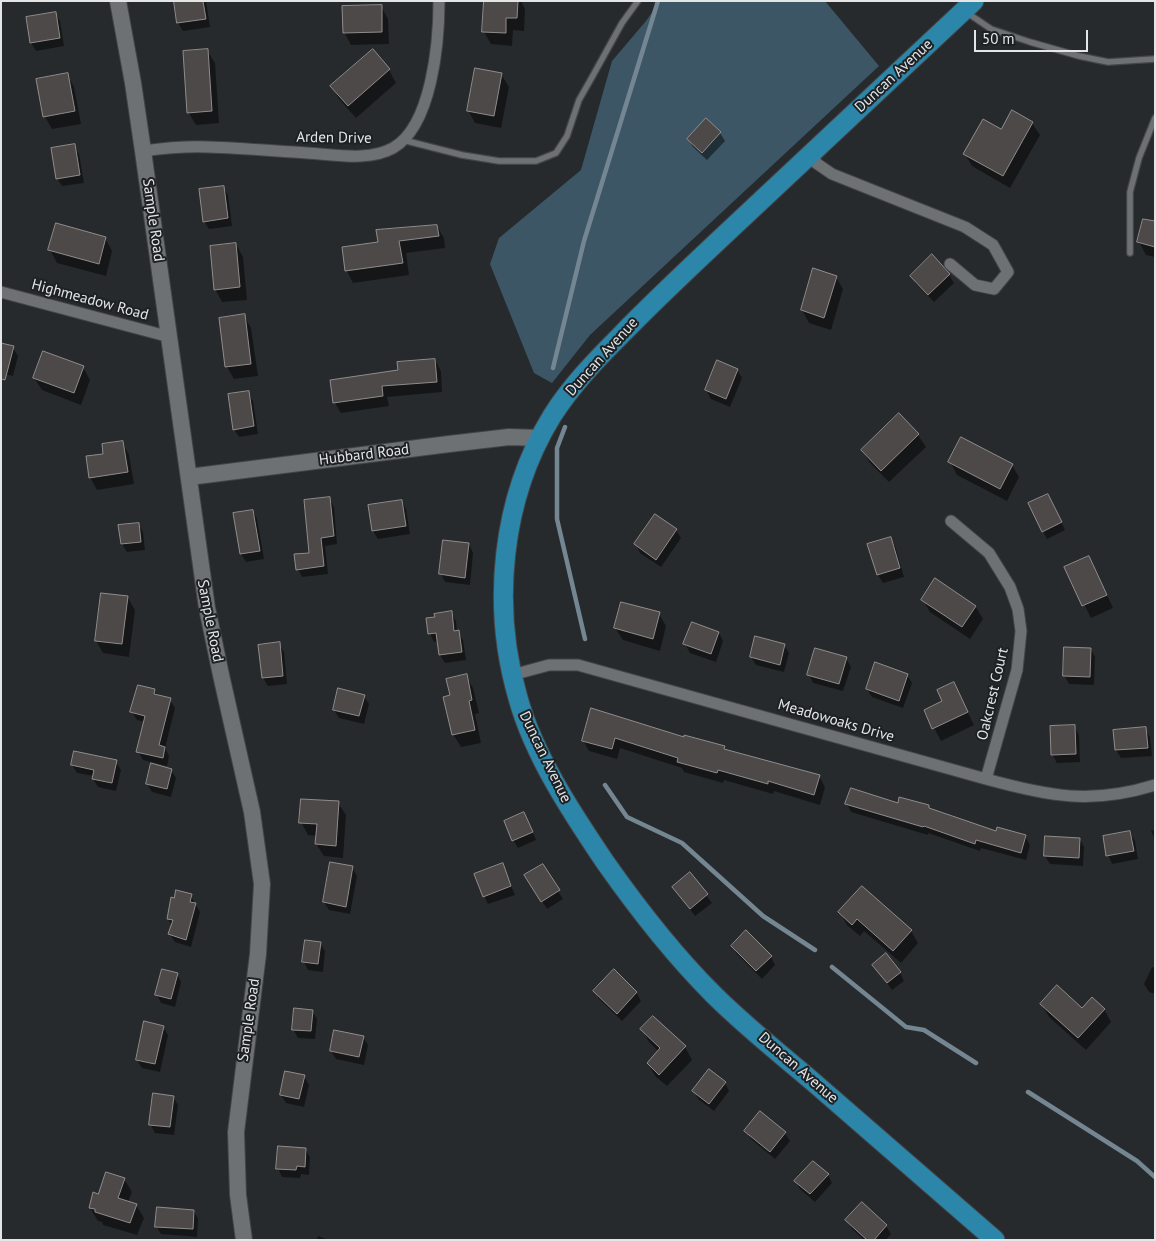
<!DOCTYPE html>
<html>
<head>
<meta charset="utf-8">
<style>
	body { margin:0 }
	#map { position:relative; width:1156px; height:1241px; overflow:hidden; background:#272a2c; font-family:"PT Sans",sans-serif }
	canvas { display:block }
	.frame { position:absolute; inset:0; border:2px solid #e3e5e7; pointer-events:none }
	.scale { position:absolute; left:974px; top:30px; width:114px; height:22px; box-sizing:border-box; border:2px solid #e3e5e7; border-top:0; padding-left:6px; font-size:15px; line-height:18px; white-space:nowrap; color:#e3e5e7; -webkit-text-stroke:4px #1d2123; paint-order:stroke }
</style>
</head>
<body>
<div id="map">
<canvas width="1156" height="1241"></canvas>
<div class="frame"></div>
<div class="scale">50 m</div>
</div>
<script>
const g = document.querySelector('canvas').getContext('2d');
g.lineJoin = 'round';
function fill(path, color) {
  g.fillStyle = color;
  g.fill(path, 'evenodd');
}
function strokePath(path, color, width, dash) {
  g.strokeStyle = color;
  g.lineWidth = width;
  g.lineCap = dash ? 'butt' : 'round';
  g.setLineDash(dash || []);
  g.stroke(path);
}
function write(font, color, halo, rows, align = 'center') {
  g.font = font + ' "PT Sans",sans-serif';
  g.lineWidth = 4;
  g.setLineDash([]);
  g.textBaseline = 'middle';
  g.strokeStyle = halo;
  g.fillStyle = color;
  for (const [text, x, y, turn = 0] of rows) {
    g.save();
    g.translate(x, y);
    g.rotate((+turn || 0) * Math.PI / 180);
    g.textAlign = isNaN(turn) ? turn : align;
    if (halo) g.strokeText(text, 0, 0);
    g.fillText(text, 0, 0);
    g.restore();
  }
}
const forest = new Path2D(`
	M660,1h165l54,65 -289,269 -38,48 -18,-10 -44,-109 9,-26 82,-68 31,-109 34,-40z`);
const shadow = new Path2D(`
	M175,1h31l4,26 -27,4 -5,-8z
	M485,1h36l4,8 -1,22 -11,-1 -1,16 -21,-2 -7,-12z
	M381,6l7,13 1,25 -38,1 -7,-13z
	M55,13l5,8 4,25 -28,5 -5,-8 -4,-25z
	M207,50l8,13 4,60 -23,2 -8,-13z
	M389,70l7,13 -40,35 -17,-19 -7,-13z
	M67,74l7,13 7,37 -29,5 -7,-12z
	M501,74l8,13 -8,41 -26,-5 -7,-13z
	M1032,123l8,12 -30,53 -38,-22 -7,-12 37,-23z
	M720,133l5,8 -18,19 -14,-13 -5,-8z
	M74,146l5,8 5,29 -22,3 -5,-8z
	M223,187l5,8 4,31 -23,3 -5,-8z
	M1155,223v34l-9,-2 -7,-13z
	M437,226l7,12 1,10 -39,5 3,22 -56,8 -6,-12 32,-28z
	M105,238l7,13 -6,25 -49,-13 -7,-13z
	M236,244l7,13 4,43 -25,2 -7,-13z
	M949,275l5,8 -20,19 -18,-18 -4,-8z
	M836,277l7,12 -12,41 -22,-7 -7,-13z
	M244,316l7,12 7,48 -24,3 -7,-12z
	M13,348l5,8 -5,20 -12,-3z
	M435,360l6,11 1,21 -55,5 2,9 -48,7 -6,-10 64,-32z
	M83,367l7,13 -9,25 -39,-15 -8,-12z
	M737,370l5,8 -12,29 -19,-8 -5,-9z
	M248,393l5,8 5,33 -19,3 -5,-8z
	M899,415l19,20 8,12 -37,35 -19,-19 -8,-13z
	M122,442l7,13 5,29 -37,6 -7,-13 15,-22z
	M950,462l62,3 7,12 -12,24 -50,-26z
	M329,498l5,9 3,37 -12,2 3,28 -26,3 -4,-8 12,-15z
	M402,501l4,8 4,25 -32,5 -5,-8z
	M1052,503l13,27 -18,9 -4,-8z
	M253,511l4,8 7,40 -18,3 -5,-8z
	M138,524l5,8 2,18 -18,2 -5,-8z
	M676,530l5,8 -20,29 -21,-14 -4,-9z
	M890,538l5,8 9,31 -21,6 -5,-8z
	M469,544l4,9 -3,32 -25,-3 -4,-8z
	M1066,568l29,2 18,38 -22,10z
	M936,580l40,27 7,12 -13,20 -40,-27 -7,-12z
	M128,598l7,12 -6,47 -26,-4 -7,-12z
	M451,613l5,8 1,11 6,8 3,20 -21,3 -5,-8 -1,-14 -5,1 -4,-8z
	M659,614l7,12 -6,25 -37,-11 -8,-12z
	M692,624l27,9 4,8 -7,21 -26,-9 -5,-9z
	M279,644l5,8 3,32 -19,2 -5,-8z
	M784,645l5,8 -5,19 -28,-7 -5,-8z
	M1091,649l4,8 -1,28 -25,-1 -5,-9z
	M846,658l5,9 -8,24 -30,-8 -4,-9z
	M907,675l5,8 -9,25 -31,-11 -5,-8z
	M466,676l7,12 6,25 -4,1 6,29 -20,4 -8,-13 -2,-38z
	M953,683l21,42 -33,16 -16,-31 19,-8z
	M154,690l4,6 12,4 5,8 -10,40 4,8 -2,10 -24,-6 -5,-9 7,-29 -8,-2 -5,-8z
	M364,696l5,8 -5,20 -25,-6 -5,-8z
	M592,709l93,29 39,9 2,3 93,26 6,11 -5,18 -46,-14 -1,3 -49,-14 -1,3 -39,-11 -2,-4 -62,-20 -3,11 -28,-8 -6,-11z
	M1074,726l5,9 1,27 -23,1 -5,-9z
	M1145,729l5,8 2,19 -31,2 -5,-8z
	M116,762l5,8 -5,21 -18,-4 -5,-8 1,-3 -17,-3 -5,-8z
	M171,770l5,8 -5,19 -19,-5 -5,-8z
	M338,803l8,12 -3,43 -19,-2 -8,-12 1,-8 -9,-1 -7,-13z
	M847,804l81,2 3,4 66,23 28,3 5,9 -4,15 -45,-12 -1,3 -52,-18v2l-77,-23z
	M528,822l8,18 -18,8 -5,-8z
	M1155,830v9l-4,-8z
	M1130,833l5,8 3,18 -26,5 -4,-9z
	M1046,837l34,2 4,8 -1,19 -33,-2 -5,-8z
	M502,865l13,30 -27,9 -4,-8z
	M542,865l21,34 -16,10 -16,-25z
	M352,867l5,9 -7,38 -21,-4 -5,-8z
	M690,874l22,29 -17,13 -22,-29z
	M191,896l9,16 -9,35 -16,-5 -5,-8 2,-8 -4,-7z
	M840,912l71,19 7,12 -17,20 -37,-32 -4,5 -13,-11z
	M320,943l5,8 -2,21 -15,-2 -4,-8z
	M732,946l39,11 4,8 -13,14 -25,-25z
	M874,965l26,8 4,8 -12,9z
	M1152,967l3,1v26l-6,-2 -5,-8z
	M177,974l4,8 -6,25 -14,-4 -4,-8z
	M595,991l41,1 5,9 -19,20 -23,-22z
	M1041,1004l42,5h21l7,13 -25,28 -37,-33z
	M312,1011l5,8 -2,20 -17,-1 -5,-9z
	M163,1027l5,8 -8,37 -18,-4 -5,-8z
	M642,1029l43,18 7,13 -25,26 -12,-10 -7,-13 11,-11 -10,-10z
	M335,1031l28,6 5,8 -4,20 -28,-6 -5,-8z
	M304,1076l5,9 -5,22 -18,-4 -5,-8z
	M725,1083l4,8 -15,20 -16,-12 -4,-8z
	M173,1097l5,8 -4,30 -19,-2 -5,-9z
	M761,1113l24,20 5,8 -15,18 -24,-20 -5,-8z
	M305,1149l5,8 -1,18 -8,-1 -1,4 -18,-1 -4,-9z
	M828,1175l4,8 -17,19 -15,-13 -5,-8z
	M124,1179l8,13 -4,10 8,3 8,13 -7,17 -34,-10 -1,-3 -4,-1 -8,-13 9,-12z
	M862,1204l24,22 5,8 -5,6h-22l-12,-11 -5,-8z
	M194,1211l4,8 -1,18 -36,-3 -5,-8z
	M318,1236l11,4h-12z`);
const stream = new Path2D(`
	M553,368l31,-127 74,-240
	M565,427l-8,21v71l28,120
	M605,785l22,32 55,26 81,73 52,34
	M832,967l74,60 18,3 52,33
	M1028,1092l109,69 18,16`);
const building = new Path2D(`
	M174,1h29l3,18 -29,4z
	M484,1h34l-1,17h-11v15l-24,-1z
	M382,5v27l-39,1 -1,-27z
	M56,12l4,26 -30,5 -4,-26z
	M208,49l4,62 -25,2 -4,-62z
	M373,49l17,20 -42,37 -18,-20z
	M475,68l27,5 -8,43 -27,-5z
	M68,73l7,38 -32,6 -7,-38z
	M1012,110l21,12 -30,54 -40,-22 20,-35 18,10z
	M706,118l15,14 -19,21 -15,-14z
	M75,144l5,31 -24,4 -5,-31z
	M224,186l4,32 -25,4 -4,-33z
	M1143,219l12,2v26l-18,-5z
	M56,223l50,14 -7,27 -51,-14z
	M437,225l2,11 -40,5 4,22 -58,8 -3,-24 36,-5 -2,-12z
	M236,243l4,44 -26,3 -4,-44z
	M932,254l18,20 -22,21 -18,-19z
	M813,268l24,8 -13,42 -23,-8z
	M245,314l6,50 -26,3 -6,-49z
	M1,343l13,3 -9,34 -4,-1z
	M43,351l41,15 -10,27 -41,-15z
	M435,359l2,23 -55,4 1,10 -50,7 -3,-23 68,-10 -1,-8z
	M717,360l21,9 -12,30 -21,-9z
	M249,391l5,35 -21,4 -5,-36z
	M899,413l20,21 -38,37 -20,-21z
	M961,437l52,27 -13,25 -52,-27z
	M123,441l5,31 -39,6 -3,-22 17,-2 -1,-10z
	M1048,494l14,28 -20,10 -14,-29z
	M330,497l4,39 -13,2 3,28 -28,4 -2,-16 15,-1 -5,-53z
	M402,500l4,26 -34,5 -4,-26z
	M253,510l7,41 -20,3 -7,-41z
	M655,514l22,15 -21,31 -22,-16z
	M139,523l2,19 -20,2 -3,-19z
	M891,537l9,31 -23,7 -10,-31z
	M443,540l26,3 -4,35 -26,-4z
	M1089,556l18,39 -25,11 -18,-39z
	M935,578l41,28 -14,21 -41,-27z
	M101,593l27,3 -6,48 -27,-3z
	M621,602l39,10 -7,27 -39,-11z
	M452,611l2,20 5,-1 3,22 -23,3 -3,-22 -8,1 -2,-16 9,-1 -1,-3z
	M692,622l27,10 -8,22 -28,-10z
	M755,636l30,8 -5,21 -30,-8z
	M280,642l3,34 -21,2 -4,-33z
	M1064,647l27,1 -1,29 -27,-1z
	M815,648l32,9 -8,27 -32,-9z
	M875,662l33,12 -9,27 -33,-12z
	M467,674l5,26 -3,1 6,29 -23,5 -9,-38 7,-2 -4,-16z
	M954,682l14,30 -36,17 -8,-19 18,-9 -5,-11z
	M138,685l17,4 -1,5 17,4 -12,47 6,2 -2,11 -27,-6 9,-36 -15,-4z
	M338,688l27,7 -6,21 -26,-6z
	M591,708l93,29v-2l41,11 -1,3 96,26 -6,20 -46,-14v3l-50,-14 -1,3 -40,-11 1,-4 -63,-20 -3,11 -30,-8z
	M1075,725l1,29 -25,1 -1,-29z
	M1146,727l2,21 -33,2 -2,-20z
	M74,751l43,9 -5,23 -20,-4 2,-9 -23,-5z
	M151,763l21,6 -5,20 -21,-5z
	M851,788l47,15 1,-6 30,8v3l67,23 1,-4 29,8 -5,18 -45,-13 -1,4 -51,-18 -1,1 -78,-23z
	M301,799l38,2 -3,45 -21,-2 2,-20 -18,-1z
	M524,812l9,20 -21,9 -8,-20z
	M1130,831l4,20 -28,5 -3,-20z
	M1045,836l35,2 -1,20 -35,-2z
	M330,862l23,4 -7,41 -23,-5z
	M503,863l8,23 -28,11 -9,-23z
	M543,864l17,26 -19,12 -17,-27z
	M690,872l18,22 -18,15 -18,-22z
	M862,886l50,44 -19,21 -36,-32 -5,6 -14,-13z
	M176,890l16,4 -2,8 6,1 -10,37 -18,-6 5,-14 -6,-1 4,-22 3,1z
	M746,930l26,26 -16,15 -25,-25z
	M305,940l16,2 -3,22 -16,-2z
	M886,953l15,19 -14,11 -15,-18z
	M162,969l16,4 -7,26 -16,-4z
	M614,969l23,23 -20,22 -24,-23z
	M1057,985l25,23 10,-11 13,12 -27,29 -38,-34z
	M294,1008l19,2 -2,21 -19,-1z
	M653,1016l33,30 -27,29 -12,-12 13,-15 -20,-19z
	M144,1021l20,5 -9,38 -19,-4z
	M334,1030l30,6 -5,21 -29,-6z
	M709,1069l17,13 -17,22 -17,-13z
	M285,1071l20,4 -6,24 -19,-4z
	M153,1093l21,3 -4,31 -21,-2z
	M760,1111l26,21 -16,20 -26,-21z
	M278,1146l28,2 -1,19 -8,-1 -1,4 -20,-1z
	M813,1161l16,13 -19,20 -16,-13z
	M106,1172l19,6 -7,20 19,6 -7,19 -35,-11v-3l-6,-1 4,-16 5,2z
	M862,1202l25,23 -13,15h-7l-22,-20z
	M157,1207l37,3 -1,19 -38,-2z`);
const lane = new Path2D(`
	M966,12l25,17 39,13 49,14 29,6 47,-3
	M403,140l59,15 37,6h37l20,-8 11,-17 12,-36 12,-21 31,-56 16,-22
	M1130,253v-61l9,-34 16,-40`);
const street = new Path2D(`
	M143,151c22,-3 43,-5 65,-4 33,1 66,4 99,6 26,1 61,9 86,-5 39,-22 46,-106 46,-147
	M813,152l3,11 16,11 133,53 28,18 15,27 -14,17 -19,-4 -25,-21
	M1,292l169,45
	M951,521l38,32 21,34 8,22 3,22 -4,39 -31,109
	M512,675l37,-10h29l408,114c62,17 105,26 169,6`);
const secondary = new Path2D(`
	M118,1l15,82 10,68 64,457 14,67 31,137 10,72 -4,70 -22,178 2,63 6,45
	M189,477l260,-33 60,-7 31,1`);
const primary = new Path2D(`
	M974,1c-85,80 -170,159 -255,239 -33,31 -67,63 -99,96 -25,25 -49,50 -68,80 -51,83 -61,190 -34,282 16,58 54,115 87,164 33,47 68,92 108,132 31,31 65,58 98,86 61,53 122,106 184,160`);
const streetNames = [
	["Duncan Avenue",894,76,-43],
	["Arden Drive",334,138,1],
	["Sample Road",153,220,82],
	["Highmeadow Road",90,300,15],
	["Duncan Avenue",602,357,-48],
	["Hubbard Road",364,455,-7],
	["Sample Road",210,621,79],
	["Oakcrest Court",993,694,-77],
	["Meadowoaks Drive",836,721,16],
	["Duncan Avenue",545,757,64],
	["Sample Road",249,1020,-82],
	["Duncan Avenue",798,1068,41]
];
fill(forest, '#3c5666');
fill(shadow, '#0007');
strokePath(stream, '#738692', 4.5);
fill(building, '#4d4949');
strokePath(building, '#918c8c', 1);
strokePath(lane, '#434547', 8);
strokePath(street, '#434547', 13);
strokePath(secondary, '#434547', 18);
strokePath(primary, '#434547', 21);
strokePath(lane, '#6e7174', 5.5);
strokePath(street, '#6e7174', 11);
strokePath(secondary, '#6e7174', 16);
strokePath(primary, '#2c86a9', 19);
write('15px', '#e3e5e7', '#1d2123', streetNames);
</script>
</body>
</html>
